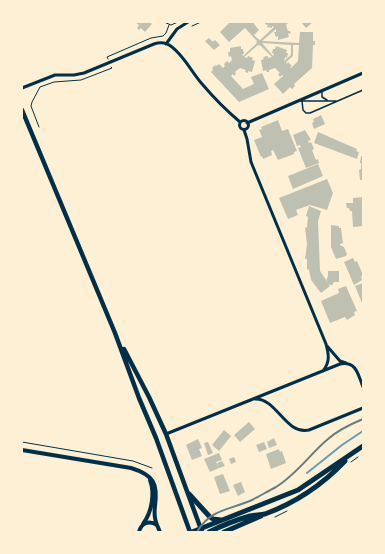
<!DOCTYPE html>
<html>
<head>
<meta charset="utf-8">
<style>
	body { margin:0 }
	#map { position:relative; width:385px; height:554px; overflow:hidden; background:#fdf0d5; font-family:"Nunito Sans",sans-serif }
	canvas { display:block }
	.frame { position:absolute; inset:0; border:23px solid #fdf0d5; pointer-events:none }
</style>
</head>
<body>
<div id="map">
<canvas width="385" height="554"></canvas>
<div class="frame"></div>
</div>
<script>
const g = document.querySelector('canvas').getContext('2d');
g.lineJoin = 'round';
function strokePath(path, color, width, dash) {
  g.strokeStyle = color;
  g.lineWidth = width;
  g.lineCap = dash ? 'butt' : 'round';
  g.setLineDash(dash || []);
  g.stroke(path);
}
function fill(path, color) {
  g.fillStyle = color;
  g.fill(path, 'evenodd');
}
const stream = new Path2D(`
	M307,473l35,-28 21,-14`);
const building = new Path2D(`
	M135,22h15l2,2 -7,8 -4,-4 -2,2 -2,-2 2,-3z
	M230,22h24v2l5,6 -5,5 4,4 2,1 14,-13 -2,-1v2l-5,-1 1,-2 -3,-1v-2h24l-3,3 2,6h2l1,2 -3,1 1,3 -11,3v-4l-2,1 -2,-5h2v-3l-14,12 37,2 1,-11h13v9h2v4h-2l-1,23 -18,16 1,2 -3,3 -2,-2 -7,7 -9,-10 9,-8 -1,-1 -2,2 -2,-3 2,-1 -5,-5 -6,2v2h-2l-1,-2 -3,1 -2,-11 3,-1 -1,-2 5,-1v2l4,-1 -12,-12 -1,1 -1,-1 -14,12 3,1 1,-2 5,2 -1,2 3,1 -3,11 -4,-1v2l-3,-1 1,-2 -6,-2 -5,4 1,2 -2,2 -1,-2 -2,2 12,13 11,-5 -3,-7 11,-4 7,16 -30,13 -28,-30 2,-2 -1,-2 3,-3 1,1 3,-2 4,4 2,-2 -1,-2 3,-3 2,2 3,-3 -1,-4 -2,1 -1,-5h2v-4l11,-2v3h2l1,5h-2l1,2 14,-13 -1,-1 1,-1 -12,-13 -16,14 -9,-10zM262,43l29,2v10l-7,6 1,-4 2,1 1,-5h-2l1,-3 -11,-4 -1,3h-2l-1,4 2,1 -1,2zM293,45h6l-1,16 -7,7 -1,-1 2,-1 -4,-4 -1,2 -1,-2 7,-6z
	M301,22h12l-7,6z
	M209,38l4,4 2,-2 5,5 -6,5 -9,-9z
	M321,115l4,9 -11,5 -2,-6 2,-1 -1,-3z
	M278,120l4,11 6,-2 9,22 -3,1v2l-16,6 -5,-10 -2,1 1,4 -9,4 -1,-3 -1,1 -7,-17 8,-3 -3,-7 3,-1 -1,-2z
	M305,130l6,10 -3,1 1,2 2,-1 3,7 -2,1 4,10 2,-1 1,4 -13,5 -8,-20 3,-1 -1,-2 -3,1 -4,-11z
	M318,132l39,17 -1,2 3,1 -2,7 -43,-16z
	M361,156h2v24h-3l-1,-10 2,-1v-6h-1z
	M318,164l5,12 -30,13 -5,-13z
	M327,179l6,14 -6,17 -17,-5 -14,5 2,5 -10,4 -9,-21z
	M363,197v29l-10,1 -1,-16h-2l-1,-3h-2l-1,-5h7v-5z
	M309,206l12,5 -3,10 2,50 10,15 -9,7 -10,-13 -2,-10 -2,-1v-10h-2l2,-15 -2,-16 2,-1 1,-10 -2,-1z
	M331,225l8,1v2h2l2,15 -3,1v1l4,2 3,7 -1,2 -10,3 -5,-12z
	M353,258l2,4 2,-1 6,14 -2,2 1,3 -8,5 -10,-23z
	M328,271h11v11h-5l-2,3h-2l-4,-4 2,-5z
	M363,283v20h-1l-7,-17z
	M346,286l11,25 -3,1 1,3 -8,5 -2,-3 -15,6 -9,-22 18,-8 -1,-4z
	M249,422l6,7 -15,13 -6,-7z
	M224,430l7,6 -12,15 -7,-6z
	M274,438l3,7 -8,3 -2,-6z
	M198,439l4,9 -3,1 3,7 -10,4 -6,-15z
	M208,442l5,11 -5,2 -4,-12z
	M264,442l3,7 -8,3 -3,-7z
	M279,449l1,3 2,-1 4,12 -15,6 -5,-15z
	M219,453l3,7 -6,2 3,6 -9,4 -6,-13z
	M234,457l2,5 -5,2 -2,-5z
	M222,461l3,5 -6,2 -2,-5z
	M223,474l7,17 -10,3 -6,-17z
	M241,482l4,10 -7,4 -5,-11z`);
const path = new Path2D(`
	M164,22l7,3 7,-3
	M192,26l9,-4
	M108,59l-1,-2 44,-19 12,-2 3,-3 3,-8
	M39,127l-8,-21 1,-4 8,-15 14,-5 27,-2 31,-12 -1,-1
	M22,442l111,19 19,7
	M351,462l7,-5
	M275,517l12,-6`);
const service = new Path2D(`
	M213,22h3
	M322,91v6l5,3
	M301,101h35
	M302,101l1,9 3,3h4l53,-23`);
const minor = new Path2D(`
	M166,44l11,-15 11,-7
	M22,88l33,-13h19l10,-2 70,-29c6,-2 12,-2 18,3 13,10 20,26 31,38 11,13 24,26 37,37
	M239.5 125a4.5 4.5 0 1 1 9 0a4.5 4.5 0 1 1-9 0Z
	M247,123l116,-50
	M244,130l3,9 4,23 75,182c3,11 4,18 -3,27
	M327,346l13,15 6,2
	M255,399c22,-1 30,36 54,31l54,-22
	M166,434l174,-70c17,-3 18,11 23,23`);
const tertiary = new Path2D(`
	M22,450l109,18c23,7 27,16 24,38 -1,7 -1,12 2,19
	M143,524c9,-12 12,-31 7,-44
	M139,532c2,-9 10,-12 18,-7l3,7`);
const secondary = new Path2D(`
	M22,110l93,223 24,65 17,40 34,94
	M124,349l25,48 17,37 36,98`);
const primary = new Path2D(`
	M189,494l21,23 3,2 8,1
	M192,532l106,-42 65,-44
	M209,532c12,-6 27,-12 41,-16 5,-1 10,-1 15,-2 30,-11 58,-30 80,-53
	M224,532l37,-16`);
const rail = new Path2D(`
	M197,532c13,-23 33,-22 55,-32 8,-4 16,-9 24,-13 21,-13 34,-33 52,-48 10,-9 23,-15 35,-20`);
strokePath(stream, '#669bbc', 2);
fill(building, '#bec0b2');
strokePath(path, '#003049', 1);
strokePath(service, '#003049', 1.5);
strokePath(minor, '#003049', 3);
strokePath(tertiary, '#003049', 4);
strokePath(secondary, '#003049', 4.5);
strokePath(primary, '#003049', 5);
strokePath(rail, '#657d81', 2);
</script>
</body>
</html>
